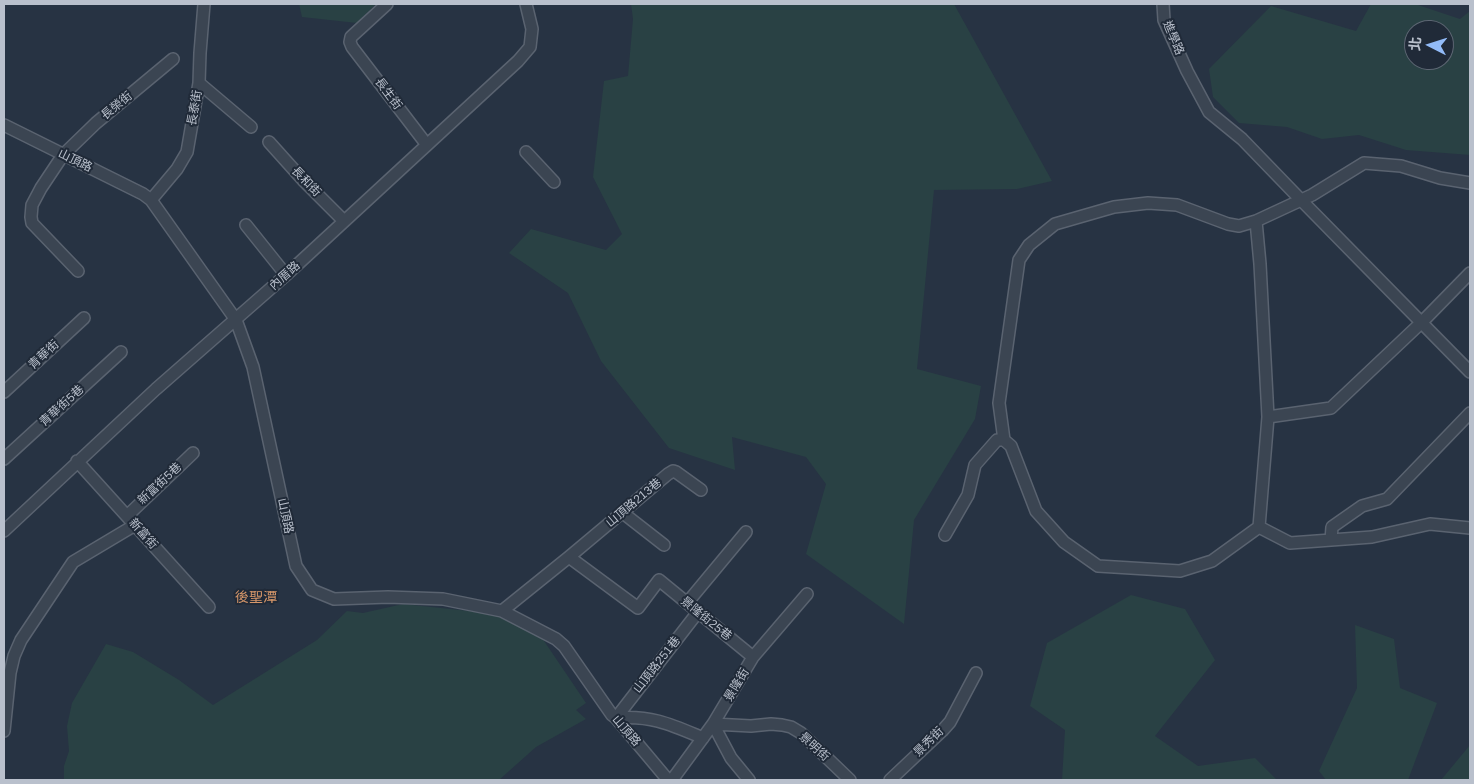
<!DOCTYPE html>
<html>
<head>
<meta charset="utf-8">
<style>
	body { margin:0 }
	#map { position:relative; width:1474px; height:784px; overflow:hidden; background:#273343; font-family:Arial,"Noto Sans TC",sans-serif }
	canvas { display:block }
	.frame { position:absolute; inset:0; border:5px solid #b9c0cc; pointer-events:none }
	.north { position:absolute; left:1404px; top:20px; width:50px; height:50px; box-sizing:border-box; background:#202a38; border:1px solid #5d6673; border-radius:50%; rotate:275deg; font-size:14px; font-weight:700; line-height:20px; text-align:center; color:#b9c0cc }
	.north::after { content:''; display:block; margin:auto; width:18px; height:22px; background:#92bbf8; clip-path:polygon(50% 0,100% 100%,50% 72%,0 100%) }
</style>
</head>
<body>
<div id="map">
<canvas width="1474" height="784"></canvas>
<div class="frame"></div>
<div class="north">北</div>
</div>
<script>
const g = document.querySelector('canvas').getContext('2d');
g.lineJoin = 'round';
function fill(path, color) {
  g.fillStyle = color;
  g.fill(path, 'evenodd');
}
function strokePath(path, color, width, dash) {
  g.strokeStyle = color;
  g.lineWidth = width;
  g.lineCap = dash ? 'butt' : 'round';
  g.setLineDash(dash || []);
  g.stroke(path);
}
function write(font, color, halo, rows, align = 'center') {
  g.font = font + ' Arial,"Noto Sans TC",sans-serif';
  g.lineWidth = 4;
  g.setLineDash([]);
  g.textBaseline = 'middle';
  g.strokeStyle = halo;
  g.fillStyle = color;
  for (const [text, x, y, turn = 0] of rows) {
    g.save();
    g.translate(x, y);
    g.rotate((+turn || 0) * Math.PI / 180);
    g.textAlign = isNaN(turn) ? turn : align;
    if (halo) g.strokeText(text, 0, 0);
    g.fillText(text, 0, 0);
    g.restore();
  }
}
const green = new Path2D(`
	M299,4h77l-19,19 -55,-6z
	M631,4h323l98,177 -35,8 -83,1 -17,179 64,17 -6,33 -61,101 -10,104 -98,-70 20,-70 -20,-27 -74,-20 3,33 -66,-22 -68,-87 -33,-68 -59,-40 22,-24 75,21 16,-16 -29,-57 11,-96 24,-5 5,-57z
	M1371,4h44l45,15 10,-8v144l-64,-5 -47,-15 -37,4 -35,-12 -48,-4 -26,-26 -4,-28 62,-63 85,25zM1414,30h30v30h-30z
	M1131,595l54,14 30,51 -60,76 43,30 57,-8 22,22h-215l3,-50 -35,-24 17,-63z
	M403,604l95,10 42,21 46,68 -10,7 10,9 -50,28 -37,33h-435v-14l5,-15 -2,-25 5,-23 34,-59 27,8 46,28 34,25 104,-65 30,-29 16,2z
	M1355,625l39,14 6,49 37,15 -29,77h-82l-7,-9 38,-83z
	M1470,745v35h-29z`);
const street = new Path2D(`
	M387,4l-36,33 -1,5 2,5 75,98
	M1163,4l1,16 23,51 22,41 33,27 59,61 169,172
	M199,83l52,44
	M4,125l139,69 8,6 85,120 17,47 43,199 16,24 22,9 54,-2 55,2 59,12 54,28 8,7 48,69 4,3 52,62
	M269,142l35,39 40,40
	M526,152l28,30
	M151,200l26,-31 10,-17 12,-69 1,-30 4,-49
	M246,225l40,50
	M78,271l-46,-48 -1,-6 1,-12 9,-17 22,-33 33,-32 77,-64
	M4,392l80,-74
	M1268,417l63,-9 91,-86 48,-49
	M1004,440l-5,-37 20,-143 10,-15 26,-21 59,-17 34,-4 29,2 51,19 11,2 17,-5
	M4,459l117,-107
	M77,461l132,146
	M623,513l41,32
	M127,516l66,-63
	M1259,527l31,16 82,-6 58,-13 40,4
	M4,531l152,-142 130,-114 232,-214 12,-14 2,-18 -6,-25
	M945,535l23,-40 7,-30 22,-25h7l7,6 25,65 28,31 34,24 82,5 32,-10 47,-34 9,-110 -8,-153 -4,-43 56,-26 52,-32 37,3 39,12 30,5
	M1331,540l1,-13 30,-21 25,-7 83,-86
	M569,557l69,51 21,-28 94,77
	M687,603l59,-71
	M502,611l67,-54 99,-83 5,-3 3,1 25,18
	M616,718l82,-106
	M616,718c36,-3 56,7 87,20
	M713,724l38,2 20,-2 11,1 9,2 10,6 49,47
	M713,724l18,34 18,22
	M4,731l6,-58 4,-17 7,-16 52,-78 62,-37
	M672,780l41,-56 40,-67 54,-63
	M890,780l52,-49 8,-9 26,-49`);
const streetNames = [
	["進學路",1173,38,67],
	["長生街",388,94,53],
	["長榮街",117,106,-40],
	["長泰街",195,108,-80],
	["山頂路",75,161,26],
	["長和街",306,182,46],
	["內厝路",285,276,-42],
	["青華街",44,355,-43],
	["青華街5巷",62,406,-42],
	["新富街5巷",160,484,-43],
	["山頂路213巷",634,503,-40],
	["山頂路",285,516,78],
	["新富街",143,534,48],
	["景隆街25巷",706,619,39],
	["山頂路251巷",657,665,-52],
	["景隆街",737,685,-59],
	["山頂路",626,731,49],
	["景秀街",929,742,-44],
	["景明街",814,747,42]
];
const neighbourhoodNames = [
	["後聖潭",256,598]
];
fill(green, '#294144');
strokePath(street, '#5a6370', 14);
strokePath(street, '#3b4552', 11);
write('12px', '#b9c0cc', '#202a38', streetNames);
write('14px', '#d6976a', '#202a38', neighbourhoodNames);
</script>
</body>
</html>
